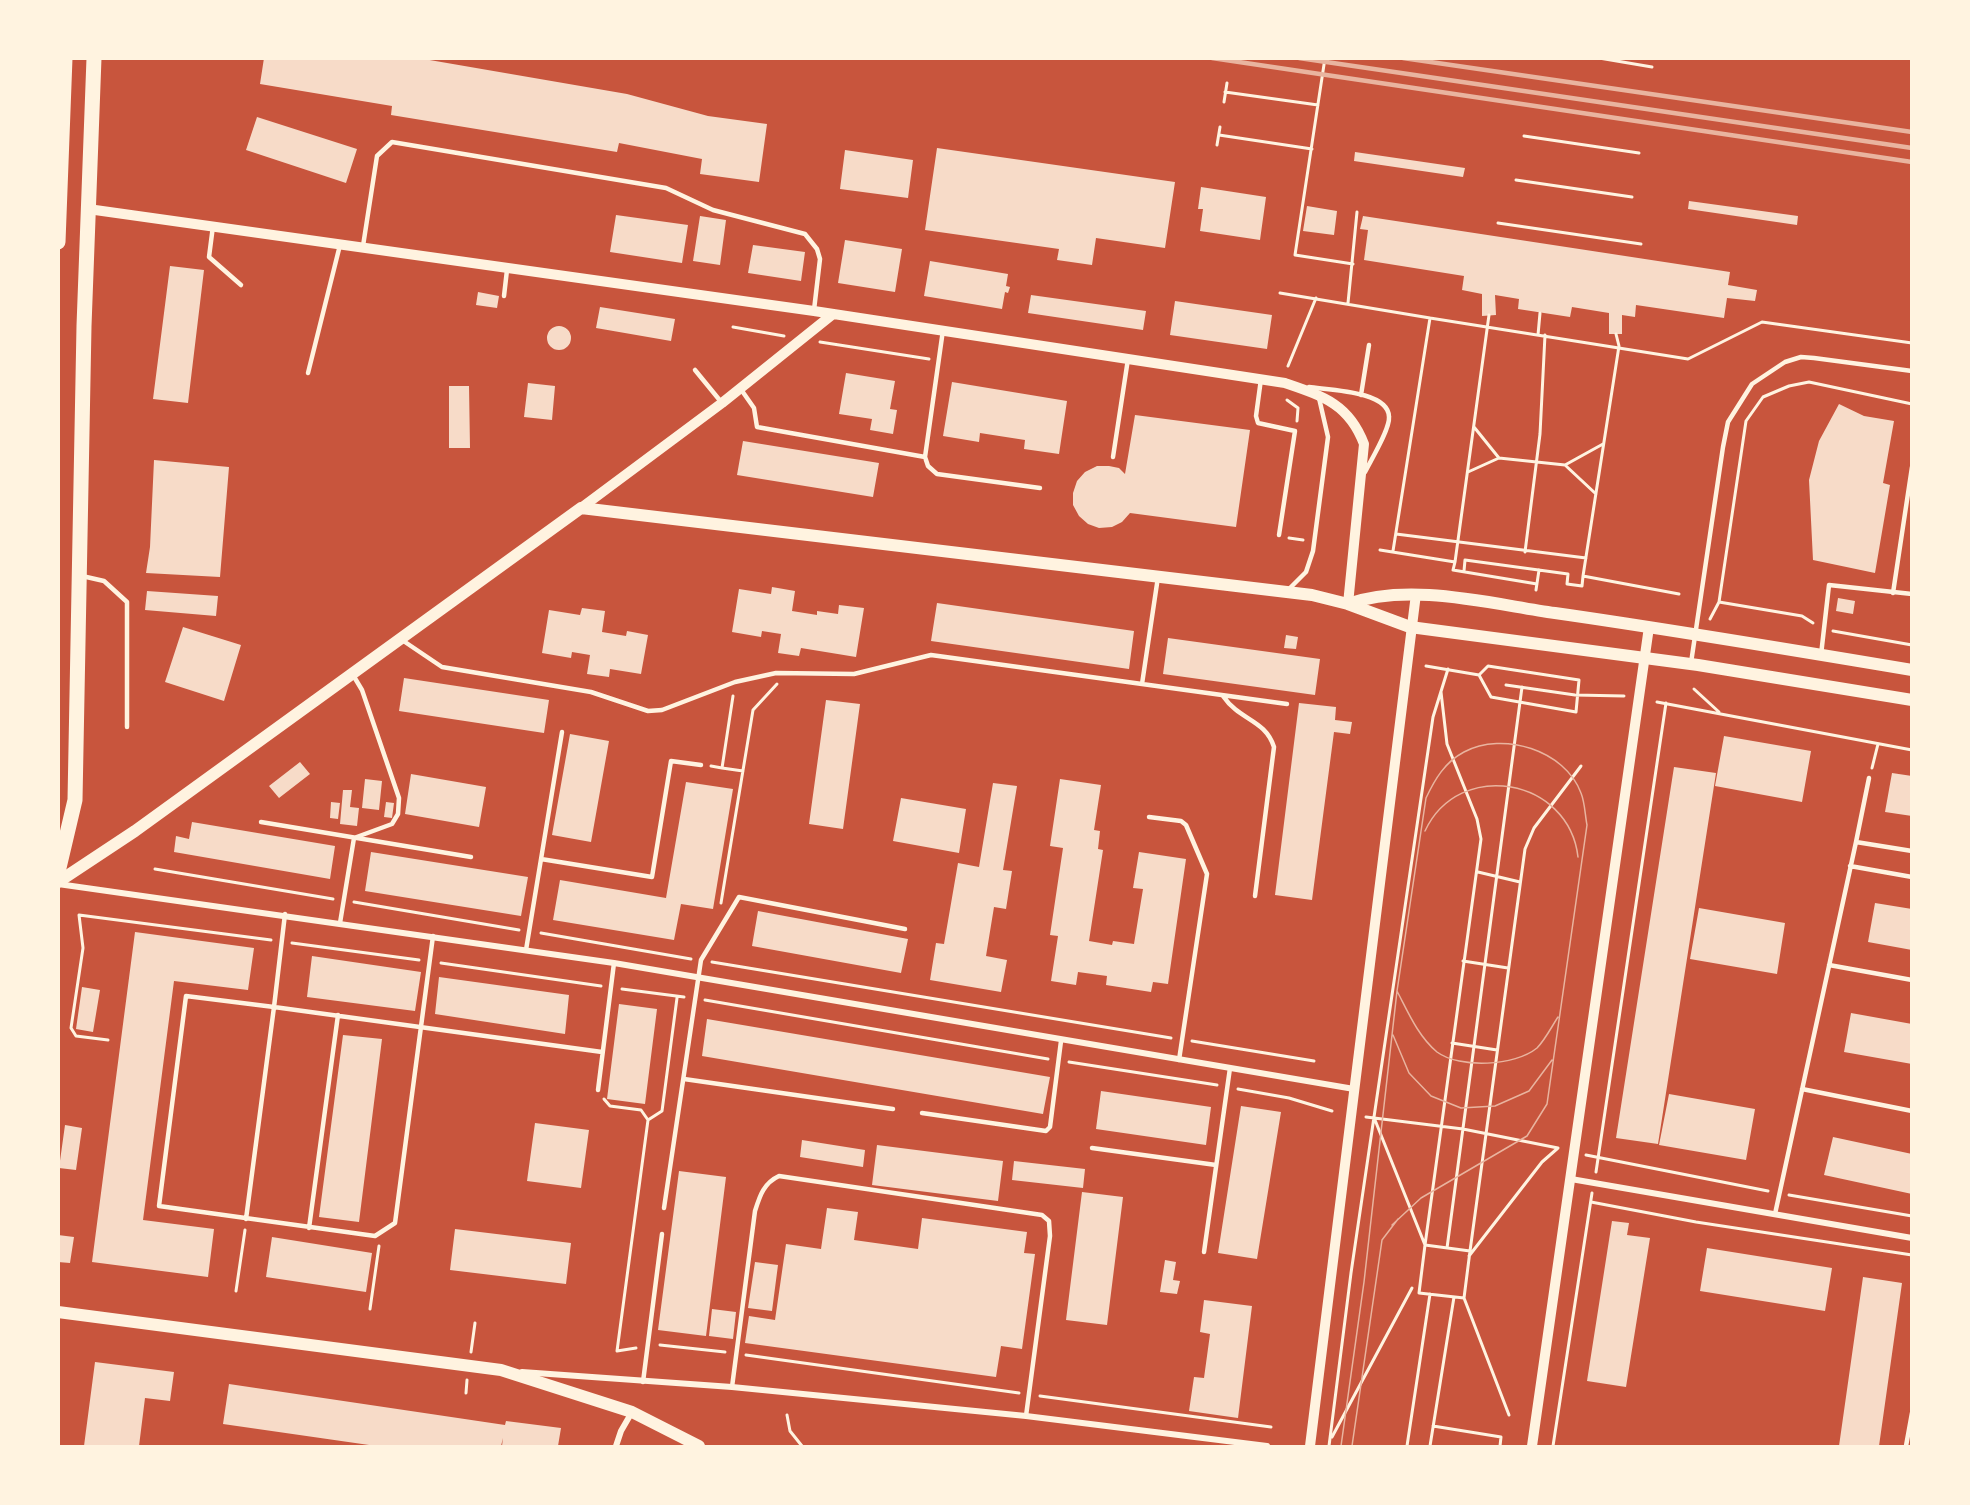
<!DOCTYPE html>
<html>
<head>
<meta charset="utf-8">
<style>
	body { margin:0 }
	#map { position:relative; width:1970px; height:1505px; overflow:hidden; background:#c8553d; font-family:"Alegreya Sans",sans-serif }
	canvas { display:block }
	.frame { position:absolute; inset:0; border:60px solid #fff3e0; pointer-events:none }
</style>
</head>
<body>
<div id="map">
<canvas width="1970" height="1505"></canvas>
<div class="frame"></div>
</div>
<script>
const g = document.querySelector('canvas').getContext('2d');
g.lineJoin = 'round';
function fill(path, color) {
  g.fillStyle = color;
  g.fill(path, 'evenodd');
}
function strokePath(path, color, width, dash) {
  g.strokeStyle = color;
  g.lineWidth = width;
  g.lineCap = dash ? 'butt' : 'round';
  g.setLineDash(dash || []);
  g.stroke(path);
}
const building = new Path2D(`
	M264,58h154l209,36 81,22 59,8 -8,58 -59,-8 2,-15 -83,-16 -2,9 -226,-37 1,-9 -132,-22z
	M257,117l100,32 -11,34 -100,-33z
	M937,148l238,34 -10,66 -69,-10 -4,27 -35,-5 2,-11 -134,-19z
	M845,150l68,10 -5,38 -68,-9z
	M1355,152l110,16 -2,9 -109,-16z
	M1201,187l65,10 -6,43 -60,-9 3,-22h-5z
	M1689,201l109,15 -1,9 -109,-16z
	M1307,206l30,5 -3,24 -31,-4z
	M616,215l72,10 -6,38 -72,-11z
	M700,216l26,4 -6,45 -27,-4z
	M1363,216l367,56 -2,13 29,5 -2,11 -28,-3 -3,20 -88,-13 -1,12 -13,-2v19h-13v-21l-37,-6 -2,10 -52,-8 1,-10 -24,-4 1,20 -14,1v-22l-20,-4 2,-14 -100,-16 4,-30 -8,-1z
	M845,240l57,9 -7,43 -57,-9z
	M753,245l52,7 -4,29 -53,-8z
	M930,261l78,13 -2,12 4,1 -2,6 -3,-1 -3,17 -78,-13z
	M170,266l34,4 -16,133 -35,-4z
	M478,292l21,4 -2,12 -21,-3z
	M1031,295l115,16 -3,19 -115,-17z
	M1175,301l97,14 -5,34 -97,-14z
	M600,307l75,12 -4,22 -75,-13z
	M547 338a12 12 0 1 1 24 0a12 12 0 1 1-24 0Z
	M846,373l49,8 -5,28 7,1 -4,24 -23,-4 2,-11 -33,-5z
	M952,382l115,19 -8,53 -35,-5 1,-9 -45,-7 -1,9 -36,-6z
	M528,383l27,3 -3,34 -28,-3z
	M449,386h20l1,62h-21z
	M1839,404l25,12 30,5 -11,62 7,2 -15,88 -62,-13 -4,-80 10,-39z
	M1135,415l115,15 -14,97 -106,-14 -8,9 -10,5 -13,1 -11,-4 -9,-8 -6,-11v-12l4,-12 8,-9 12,-6h12l10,2 6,6z
	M743,441l136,22 -6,34 -136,-22z
	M154,460l75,7 -9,110 -74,-4 4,-26z
	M772,587l23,4 -3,20 25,4v-4l21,3 1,-9 25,3 -8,49 -55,-9 -2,8 -21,-3 3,-19 -19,-3 -1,6 -29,-5 7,-43 32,5z
	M147,591l71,5 -2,20 -71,-6z
	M1838,598l17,3 -2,13 -17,-3z
	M937,603l197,28 -5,38 -198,-28z
	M582,608l23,3 -3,21 24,4 1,-5 21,4 -7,39 -31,-5 -1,8 -22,-3 3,-19 -18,-3 -1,6 -29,-5 7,-43 31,5z
	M183,627l58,18 -17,56 -59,-19z
	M1286,635l12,2 -2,12 -12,-1z
	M1168,638l152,21 -5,36 -152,-21z
	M404,678l145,22 -5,33 -145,-22z
	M826,700l34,4 -17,125 -34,-5z
	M1299,703l37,4 -1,13 17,2 -2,12 -16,-2 -22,168 -37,-5z
	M570,734l39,7 -18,101 -39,-7z
	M1724,736l87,15 -9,51 -87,-16z
	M300,762l10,12 -31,24 -10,-12z
	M1674,767l42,6 -58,371 -42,-6z
	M1892,773l20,3v40l-27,-4z
	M411,774l75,13 -7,40 -74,-13z
	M365,779l17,2 -3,29 -17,-2z
	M1060,779l41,6 -7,45 6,1 -2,18 5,1 -14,91 23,4 1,-4 21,3 9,-55 -10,-1 6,-36 47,7 -18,125 -15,-2 -2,10 -45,-7 1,-9 -29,-4 -2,13 -25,-4 7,-45 -8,-1 13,-87 -13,-2z
	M686,782l47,7 -20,120 -32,-5 -7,36 -121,-20 7,-40 106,18z
	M993,783l24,3 -14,84 9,1 -6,38 -12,-2 -8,49 21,4 -6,32 -71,-12 6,-37 8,1 14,-81 21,4z
	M343,790h9l-2,17 9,1 -2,18 -17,-2z
	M901,798l65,11 -7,44 -66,-12z
	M331,802l9,1 -2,16 -8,-1z
	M386,802l8,1 -2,15 -8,-1z
	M192,822l143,24 -5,33 -156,-27 2,-16 13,3z
	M371,852l157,25 -7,39 -156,-25z
	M1875,903l37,6v41l-44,-8z
	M1699,908l86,15 -8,51 -87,-15z
	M758,911l150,28 -7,34 -149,-27z
	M135,932l119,16 -6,42 -74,-9 -31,239 71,9 -6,48 -116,-15z
	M312,956l109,16 -6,39 -108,-14z
	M439,977l130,18 -4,39 -130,-20z
	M82,987l18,3 -7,42 -17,-3z
	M619,1004l38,5 -12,95 -38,-5z
	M1851,1013l61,11v40l-68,-12z
	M707,1019l343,58 -7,37 -341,-58z
	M343,1035l39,4 -23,183 -40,-5z
	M1101,1091l110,16 -5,38 -110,-16z
	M1669,1094l86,15 -9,51 -87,-15z
	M1241,1106l40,6 -24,147 -39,-6z
	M535,1123l54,7 -8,58 -54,-7z
	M65,1125l17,3 -6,42 -17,-2z
	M1833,1137l79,17v40l-88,-19z
	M802,1140l63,10 -2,17 -63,-10z
	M877,1145l126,16 -5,40 -126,-16z
	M1014,1161l71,8 -2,19 -71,-8z
	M679,1171l47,6 -20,159 -48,-6z
	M1082,1192l41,5 -16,128 -41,-5z
	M827,1208l31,4 -4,28 64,9 4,-31 105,14 -3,21 11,1 -13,95 -21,-3 -5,31 -251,-34 4,-27 26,4 11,-76 35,5z
	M1612,1221l17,2 -2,12 23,3 -24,149 -39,-6z
	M455,1229l116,14 -5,41 -116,-14z
	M58,1235l16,2 -4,26 -12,-1z
	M272,1237l100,16 -6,39 -100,-15z
	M1707,1248l125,20 -7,43 -125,-20z
	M1165,1260l11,2 -3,18 7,1 -3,13 -17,-2z
	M755,1262l23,3 -6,46 -24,-3z
	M1863,1277l39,6 -23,163h-40z
	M1204,1300l48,6 -14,112 -49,-7 5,-34 10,1 6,-44 -10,-2z
	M712,1309l24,3 -3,27 -24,-3z
	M95,1362l79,10 -4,29 -25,-3 -6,48h-55z
	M229,1384l276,41 1,-4 55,7 -3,18h-56l1,-8 -2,8h-125l-153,-22z`);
const path = new Path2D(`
	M1325,58l-30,197 58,9
	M1599,58l53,9
	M1225,92l93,13
	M1224,102l3,-19
	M1219,135l93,14
	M1524,136l115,17
	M1217,145l3,-18
	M1516,180l116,17
	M1498,223l143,21
	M1280,293l150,25
	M1348,303l9,-91
	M733,327l51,9
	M1538,335l2,-22
	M820,342l109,17
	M1288,366l28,-68
	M1287,400l11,8 -1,13
	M1499,458l66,7
	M1468,472l31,-14 -25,-31
	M1596,494l-31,-29 38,-21
	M1396,534l190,24
	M1289,538l14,2
	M1380,550l75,12 -2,8 84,14
	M1393,551l37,-233 258,41 74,-37 150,21
	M1525,552l15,-118 5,-99
	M1455,562l34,-247
	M1464,571l1,-11 103,14 -1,10 15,2 1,-10 96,18
	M1583,576l36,-230 -3,-12
	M1536,590l3,-20
	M1719,602l83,14 11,7
	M1710,619l9,-17 27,-181 17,-24 26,-11 20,-4 103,22
	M1833,631l79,14
	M1426,666l53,9 9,-9 91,14 -3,32 -85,-15 -12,-22
	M1506,685l69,10 49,1
	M1694,689l25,23
	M1657,702l255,48
	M711,766l11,2 11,-72
	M722,768l21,3
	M1872,768l6,-24
	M155,869l178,30
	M1478,872l42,10
	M354,902l165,28
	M721,903l32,-193 24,-26
	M541,933l150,26
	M292,943l127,17
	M1463,961l45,7
	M712,962l459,76
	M441,963l160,23
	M622,989l62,8
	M705,1000l343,59
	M108,1040l-32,-4 -5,-8 12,-80 -4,-33 192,25
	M1192,1041l122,20
	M1452,1043l45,7
	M1069,1062l148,23
	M1238,1089l51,9 43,13
	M604,1099l6,7 31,4 7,10
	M1366,1117l97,12 95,19
	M1375,1120l50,125 56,-406 -4,-20 -30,-75 -6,-52
	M1586,1155l182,36
	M1596,1172l70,-469
	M1789,1195l123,21
	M1591,1202l105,20 216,33
	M1425,1245l45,6 -6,47 -45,-5z
	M1447,1248l75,-561
	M1470,1251l55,-402 9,-21 47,-62
	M1469,1256l73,-94 16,-14
	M236,1291l9,-61
	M1464,1298l45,117
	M370,1309l9,-63
	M660,1345l65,7
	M636,1348l-19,3 31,-231 14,-9 15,-113
	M471,1352l4,-29
	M746,1355l273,38
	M466,1393l1,-13
	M1040,1396l231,31
	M787,1415l3,16 12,15
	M1433,1426l68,11 -1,9
	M1332,1437l80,-149
	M1329,1446l22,-173 82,-556 15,-48
	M1407,1446l23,-152
	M1430,1446l24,-149
	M1553,1446l39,-253`);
const service = new Path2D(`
	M213,226l-4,31 32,28
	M363,246l14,-90 15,-14 274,46 47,22 92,24 12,15 3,10 -6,51
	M504,296l3,-26
	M695,370l27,33
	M308,373l32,-128
	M1261,379l-5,37 2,7 37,8 -16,104
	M1309,387c20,3 80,4 80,30 1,12 -18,43 -24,55
	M740,388l14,20 3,19 168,30 18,-127
	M1361,395l8,-50
	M925,457l3,9 9,8 103,14
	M1113,457l15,-98
	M82,576l22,5 23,21v125
	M1288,590l18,-18 7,-21 15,-114 -9,-39
	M1893,593l19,-126
	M402,640l40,27 149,25 57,19 14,-1 73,-28 41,-9 78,1 77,-19 211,29 16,-107
	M1821,655l8,-70 83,9
	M1691,663l32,-216 5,-25 24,-38 33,-22 16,-5 13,1 98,13
	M1142,684l145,20
	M1223,696c17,25 42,23 51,51l-19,149
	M1149,817l32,4 5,4 21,49 -28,186
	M261,822l210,35
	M1856,842l13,-64
	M541,859l111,18 19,-116 30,4
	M1850,866l62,11
	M285,914l-11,93 -88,-11 -27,210 216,30 20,-13 38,-287
	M340,923l14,-85 38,-14 6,-10 1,-16 -37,-108 -9,-15
	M526,950l36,-218
	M1829,965l83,15
	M684,1079l209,30
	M1802,1089l110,22
	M598,1090l16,-127
	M922,1113l124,18 4,-4 11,-86
	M1092,1148l124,17
	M664,1208l37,-248 38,-63 166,32
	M1775,1214l81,-372 56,9
	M246,1219l28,-212 328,45
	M309,1228l29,-213
	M1204,1252l26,-184
	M643,1382l19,-148
	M732,1387l23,-176c5,-16 9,-28 24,-35l263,39 7,6 1,15 -24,180
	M1906,1446l6,-33`);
const minor = new Path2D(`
	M58,884l556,79 740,126
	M1571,1179l341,59
	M522,1372l210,15 294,29 241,30
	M616,1446l5,-15 11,-19`);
const tertiary = new Path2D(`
	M88,209l726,102 471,72c38,13 64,21 79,61l-16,160
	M581,508l141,-105 111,-89
	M1310,1446l106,-852
	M1532,1446l117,-819`);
const secondary = new Path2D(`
	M1348,604c62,-22 143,0 207,9 119,17 238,37 357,57
	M58,882l77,-51 446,-323 731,87 36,9 62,23 288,38 214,35
	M58,1312l443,58 131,42 67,34`);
const primary = new Path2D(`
	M58,242l7,-184
	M58,872l17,-72 9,-474 10,-268`);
const tram = new Path2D(`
	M1425,831c34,-73 144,-53 153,26
	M1397,991c11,21 21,45 40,61 23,17 78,14 100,-4 8,-8 15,-22 21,-31
	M1393,1035l16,38 22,23 30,12 34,-2 34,-15 23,-31
	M1341,1446l23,-164 33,-291 29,-193c9,-19 19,-36 38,-46 39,-21 101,-2 117,41 4,10 4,22 6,32l-40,279 -20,32 -106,62 -29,27
	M1352,1446l30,-206 16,-21`);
const rail = new Path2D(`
	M1212,58l700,104
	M1299,58l613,90
	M1403,58l509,74`);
fill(building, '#f7dbc8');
strokePath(path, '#fff3e0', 3);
strokePath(service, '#fff3e0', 4.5);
strokePath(minor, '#fff3e0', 6);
strokePath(tertiary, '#fff3e0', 10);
strokePath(secondary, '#fff3e0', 12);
strokePath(primary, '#fff3e0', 15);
strokePath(tram, '#e9b49f', 1.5);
strokePath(rail, '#e9b49f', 4.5);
</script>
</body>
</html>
